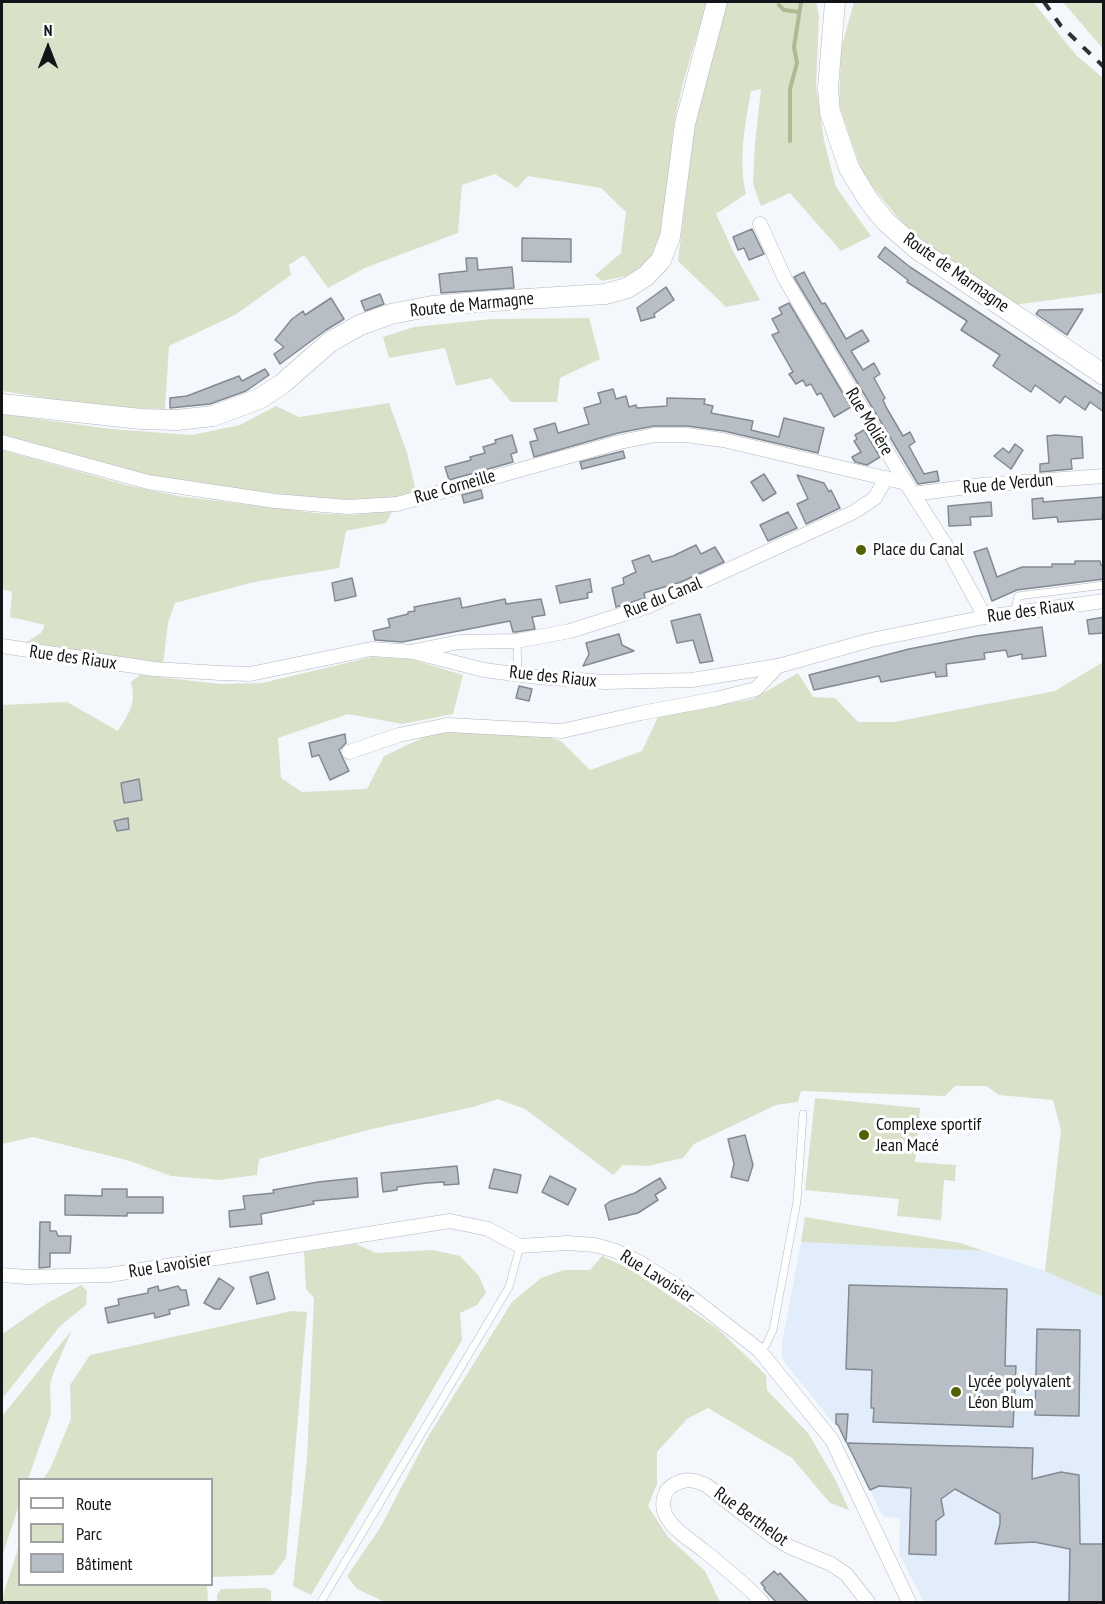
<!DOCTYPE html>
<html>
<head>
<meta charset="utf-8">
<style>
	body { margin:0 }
	#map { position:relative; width:1105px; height:1604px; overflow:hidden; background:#f4f8fd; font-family:"PT Sans Narrow",sans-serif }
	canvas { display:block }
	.frame { position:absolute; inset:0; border:3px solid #121417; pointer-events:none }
	.legend { position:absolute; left:18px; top:1478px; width:195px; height:108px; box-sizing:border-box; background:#fff; border:2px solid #a0a1a2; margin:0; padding:8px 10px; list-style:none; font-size:18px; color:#121417 }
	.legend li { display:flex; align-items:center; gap:12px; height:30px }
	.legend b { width:30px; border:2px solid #a0a1a2 }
	.north { position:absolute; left:18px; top:18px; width:60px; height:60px; -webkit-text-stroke:4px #fff; paint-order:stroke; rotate:0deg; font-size:16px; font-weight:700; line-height:24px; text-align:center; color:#121417 }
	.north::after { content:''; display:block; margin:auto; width:21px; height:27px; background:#121417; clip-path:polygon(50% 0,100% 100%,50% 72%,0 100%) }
</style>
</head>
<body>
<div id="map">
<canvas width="1105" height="1604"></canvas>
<div class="frame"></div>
<ul class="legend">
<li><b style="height:8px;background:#fff"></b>Route</li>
<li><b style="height:16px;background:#dae1c9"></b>Parc</li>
<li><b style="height:16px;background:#b7bec6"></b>Bâtiment</li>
</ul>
<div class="north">N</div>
</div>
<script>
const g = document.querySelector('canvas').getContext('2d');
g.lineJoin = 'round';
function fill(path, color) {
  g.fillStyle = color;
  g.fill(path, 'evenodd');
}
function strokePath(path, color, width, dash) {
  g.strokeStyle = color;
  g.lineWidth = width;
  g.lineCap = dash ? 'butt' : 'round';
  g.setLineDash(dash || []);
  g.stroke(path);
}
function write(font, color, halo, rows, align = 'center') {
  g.font = font + ' "PT Sans Narrow",sans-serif';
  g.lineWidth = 6;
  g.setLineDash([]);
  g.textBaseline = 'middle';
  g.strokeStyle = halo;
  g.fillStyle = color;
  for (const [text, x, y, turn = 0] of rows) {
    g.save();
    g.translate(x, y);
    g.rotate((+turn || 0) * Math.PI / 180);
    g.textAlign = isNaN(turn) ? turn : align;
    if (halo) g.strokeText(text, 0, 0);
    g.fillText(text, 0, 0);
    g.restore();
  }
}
const built = new Path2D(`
	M801,1242l183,9 61,20 58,26v305h-179l-25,-48 1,-36 -17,-1 -36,-74v-18l-13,-1 -52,-65v-16z`);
const green = new Path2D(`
	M2,2h706c-13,40 -27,81 -34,123 -6,40 -3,105 -26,138 -9,13 -32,15 -46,18l-7,-6 26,-22 5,-41 -25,-24 -73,-12 -11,12 -22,-14 -33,11 -4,48 -93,35 -37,20 -24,-33 -15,10 2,10 -56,40 -66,31 -4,63c-55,0 -109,-9 -163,-18z
	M727,2h89l3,14 -3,70 8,54 12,47 35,49 -30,15 -51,-58 -29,13 -8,-22 2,-40 6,-55 -10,2c-6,34 -13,68 -5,103l-30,20 17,37 27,49 -34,7 -48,-46 16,-133z
	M854,2h179l44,54 26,22v215l-89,12 -94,-66 -22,-21 -35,-43 -24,-70 2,-56z
	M1063,2h40v47z
	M589,318l11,41 -40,19 -3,24h-46l-20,-24 -35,8 -11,-38 -56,10 -6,-21 31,-10 78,-8z
	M389,403l18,50 9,38 -19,8h-77l-173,-21 -145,-41v-23l109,15 81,6 48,-10 36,-19 23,11z
	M2,450l124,35 52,11 138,17 37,2 40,-5 -7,13 -40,8 -7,37 -85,14 -79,21 -7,20 -5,42 -138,-22 16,-10 4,-8 -35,-8 2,-25 -10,-3z
	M372,657l38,2 53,16 -10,39 -51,10 -54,-10 -70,24 3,40 21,14 65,-3 17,-33 60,-28 93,5 24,8 29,29 52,-19 16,-34 95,-18 45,-26 15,24 22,1 23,24h36l161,-31 48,-29v635l-58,-26 16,-141 -8,-30 -54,-5 -13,-9h-31l-10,10 -144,-5 -3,11 -22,3 -82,39 -11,14 -35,8 -25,-1 -10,10 -88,-66 -27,-10 -25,8 -101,22 -113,30 -2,16 -38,5 -48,-4 -41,-15 -97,-24 -31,7v-439l65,-3 51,29c12,-20 18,-26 13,-49l9,-7 81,9 41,-1z
	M815,1098l105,10 -5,54 41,3 -1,16 -11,-1 -3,40 -44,-4 2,-17 -94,-9z
	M805,1217l155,26 24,8 -183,-9z
	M356,1244l20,9 57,-3 27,6 19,20 7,17 -9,12 -17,8 2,27 -151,255 -18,-9 14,-127 7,-161 -8,-9 -2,-37z
	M602,1256l30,14 86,59 48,46 1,15 41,43 27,46 14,31 -19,-7 -38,-45 -84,-50 -21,11 -30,33v32l-9,22 20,31 37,34 15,31h-335l-28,-13 -10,-13 33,-48 46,-88 86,-138 29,-24 23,-8h26z
	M81,1285l6,6 -1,14 -26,21 -58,73v-65l47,-32z
	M292,1311l15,1 -21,246 -13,17 -61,2v-97l-169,-1 7,-10 21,-50 -1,-34 20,-30z
	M72,1330l-18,41 -4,14 1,29 -23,65 -8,1 -1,25 -17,52v-141z
	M19,1546l1,38 187,1 1,17h-206v-4z
	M266,1588l5,3v11h-54v-7l4,-6z`);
const stream = new Path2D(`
	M779,5l5,5 15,2
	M790,141v-52l7,-26 -3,-16 7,-45`);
const building = new Path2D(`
	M752,229l12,25 -15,6 -5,-12 -6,2 -5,-13z
	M522,238l49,1v23l-49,-1z
	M885,247l25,20 194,128v17l-14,-10 -5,8 -20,-14 -5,7 -25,-18 -4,7 -38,-26 7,-11 -39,-25 6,-9 -60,-39 1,-2 -30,-23z
	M466,258h11l1,12 34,-3 2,21 -73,5 -2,-19 28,-3z
	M804,272l9,17 9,15 3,-1 21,36 16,-9 7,11 -18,10 12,19 11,-7 6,11 -6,4 11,20 -2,2 3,7 17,29 7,-4 5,10 -6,4 15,28 13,-3 2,10 -21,3 -124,-207z
	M666,287l8,13 -20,14 1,3 -14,4 -4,-13z
	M380,294l4,10 -19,7 -4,-10z
	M331,298l13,21 -18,11 -46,34 -6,-10 10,-7 -9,-7 17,-21 11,-8 2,4z
	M789,303l62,104 -17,10 -13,-24 -4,2 -6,-11 -5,2 -3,-6 -7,4 -7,-10 4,-2 -21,-37 7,-3 -7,-13 10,-5 -3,-6z
	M1083,309l-16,26 -31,-21 3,-4z
	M265,369l4,6 -23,16 -36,13 -40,4v-10l17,-2 52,-20 3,5z
	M613,389l3,10 10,-3 3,11 7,-2 1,3 30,-2v-8l38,1 -1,5 9,2 -2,7 42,8 -2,9 28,7 5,-19 40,10 -6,25 -94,-22 -37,-5h-33l-36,7 -84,24 -4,-15 8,-2 -4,-11 21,-6 3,10 31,-9 -5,-16 17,-5 -3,-10z
	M864,430l16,27 -13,8 -12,-3 -3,-5 9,-5 -7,-11 3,-2 -2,-4z
	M512,435l5,17 -6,2 2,8 -64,18 -4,-13 26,-7 -1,-3 15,-4 -2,-6 13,-4 -1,-3z
	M1056,435l26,2 1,21 -12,1 1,10 -32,3v-8l9,-1 -2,-27z
	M1015,444l8,6 -12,19 -17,-13 9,-8 6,5z
	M623,451l2,7 -43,11 -2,-7z
	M764,474l12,19 -13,8 -12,-19z
	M797,475l27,8 5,9 2,-2 9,18 -34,16 -9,-20 11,-5z
	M481,490l2,8 -19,5 -2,-8z
	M1104,497l-2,22 -44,3 -1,-5 -24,2 -1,-20 11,-1v4z
	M991,502l1,14 -22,1 1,8 -22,1 -1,-20z
	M788,512l9,16 -29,13 -8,-16z
	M696,545l5,9 14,-7 9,15 -43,20 -37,11 1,5 -29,9 -4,-19 12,-4 -1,-6 13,-6 -4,-11 17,-6 3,7 21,-6z
	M987,548l10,29 25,-10h30v-3h23v-3h25l1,4h3v14l-87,11 -25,11 -18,-49z
	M352,578l4,18 -21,5 -3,-18z
	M590,579l2,13 -5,1 1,5 -28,5 -4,-17z
	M460,598l2,10 43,-9 1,5 35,-5 4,16 -13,2 3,12 -19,3h-3l-3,-11 -108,21 -27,-2 -2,-9 17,-4 -2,-8 20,-5v-2l7,-1 -1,-4z
	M700,614l13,47 -13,2 -7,-23 -16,3 -6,-22z
	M1104,617v16l-15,1 -2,-14z
	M1042,627l4,29 -24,3v-5l-14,3 -2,-7 -22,3 1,6 -39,5 1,12 -11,1 -1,-5 -54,10 -2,-6 -65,14 -5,-15 100,-26 67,-13z
	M619,634l3,11 12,6 -51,15 6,-12 -3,-11z
	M519,686l13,3 -3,12 -13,-3z
	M345,734l1,9 -7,7 10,21 -19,9 -11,-25 -7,2 -3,-14z
	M139,779l3,21 -18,3 -3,-20z
	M128,818l1,11 -12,2 -3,-10z
	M745,1135l8,30 -5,16 -17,-4 3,-13 -6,-25z
	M457,1166l2,18 -15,1v-3l-17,1 -30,4v3l-14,2 -2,-19z
	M494,1169l27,6 -4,18 -28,-5z
	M550,1176l26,13 -8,16 -26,-13z
	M357,1178l1,19 -45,4 1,3 -53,10 1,10 -32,3 -1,-16 16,-2 -2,-13 31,-3 -1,-3 45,-8z
	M660,1178l6,10 -11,7 3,5 -20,13 -29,7 -4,-15 6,-4 24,-8z
	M102,1189h25v8h36v16h-36v3l-62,-1v-20l37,1z
	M40,1222h10v9h6l2,5h13l-1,17h-20v14l-11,1z
	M268,1272l7,27 -18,5 -7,-27z
	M219,1278l15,10 -14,21h-5l-11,-6z
	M849,1285l158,4 -2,77h11l-3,61 -140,-5 1,-14h-3l1,-38 -26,-1z
	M158,1286l1,5 19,-5 3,4h5l3,15 -20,5 1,4 -15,4 -1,-5 -46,10 -3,-15 14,-3 -1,-6 30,-6v-4z
	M1037,1329l43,1 -1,86 -44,-1z
	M836,1414h12l-2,28 -8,-17 -2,-1z
	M847,1443l186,5 -1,31 29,-7 18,3 1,69h24v58h-35l1,-53 -36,-7 -39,2 5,-20v-10l-45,-25 -14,10 3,16 -8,6v34l-27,-1 2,-66 -32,-2 -9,4z
	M774,1571l4,4 2,-2 28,29h-32l-12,-13 1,-1 -4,-5z`);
const lane = new Path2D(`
	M1014,613l4,-17 86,-11
	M517,641l1,33
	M759,1350l7,-5 7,-15 24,-129 6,-87
	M321,1602l188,-315 11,-41`);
const street = new Path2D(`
	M760,224l25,55 116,196 47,74 37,68
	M2,442l146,40 127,19 73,6 49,-3 223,-62 34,-7h32l37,5 183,43
	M913,494l69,-9 122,-9
	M2,646l152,23 66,4 30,1 121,-25 42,3 71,18 54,7 67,5 87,-2 86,-14 93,-26 114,-23 119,-16
	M415,651l44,-9 58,-1 53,-10 79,-25 205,-94 21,-14 11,-20
	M349,752l50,-17 48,-10 115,6 79,-18 75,-14 40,-10 22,-23
	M2,1275l25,2 82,-2 341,-54 38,8 32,17 47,-3 28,2 21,6 23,11 35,22 85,66 73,90 77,162
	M762,1602c-18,-19 -38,-35 -59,-52 -11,-9 -27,-18 -35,-31 -8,-11 -6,-29 7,-35 11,-6 20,-4 31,1l67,52 17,10 41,17 15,10 22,28`);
const secondary = new Path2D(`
	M835,2l-7,86 2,24 19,56 20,33 16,20 32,28 187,126
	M2,404l139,15 36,1 36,-4 46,-17 23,-15 48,-42 30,-17 31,-11 41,-8 46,-4 127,-8 22,-6 19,-12 15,-16 9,-23 15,-113 32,-122`);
const rail = new Path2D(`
	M1044,2l17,24 43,41`);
const markers = [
	[861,550,6,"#526104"],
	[864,1135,6,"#526104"],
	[956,1392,6,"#526104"]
];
const streetNames = [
	["Route de Marmagne",956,273,35],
	["Route de Marmagne",472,305,-6],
	["Rue Molière",869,422,59],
	["Rue de Verdun",1008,484,-5],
	["Rue Corneille",455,487,-16],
	["Rue du Canal",663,598,-22],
	["Rue des Riaux",1031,611,-8],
	["Rue des Riaux",73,658,8],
	["Rue des Riaux",553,677,6],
	["Rue Lavoisier",170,1266,-9],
	["Rue Lavoisier",657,1277,32],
	["Rue Berthelot",751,1517,36]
];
const poiNames = [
	["Place du Canal",873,550],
	["Complexe sportif",876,1125],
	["Jean Macé",876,1146],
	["Lycée polyvalent",968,1382],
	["Léon Blum",968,1403]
];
fill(built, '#e2edfc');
fill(green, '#dae1c9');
strokePath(stream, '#afba92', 4);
fill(building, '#b7bec6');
strokePath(building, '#848a92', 1.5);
strokePath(lane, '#b1b7c0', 8);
strokePath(street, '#b1b7c0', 15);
strokePath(secondary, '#b1b7c0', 21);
strokePath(lane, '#fff', 7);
strokePath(street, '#fff', 14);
strokePath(secondary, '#fff', 20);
strokePath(rail, '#2e3033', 4, [10, 10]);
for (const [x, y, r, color] of markers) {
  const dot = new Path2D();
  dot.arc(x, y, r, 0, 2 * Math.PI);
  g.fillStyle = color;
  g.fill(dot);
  strokePath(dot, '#fff', 2);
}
write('18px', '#121417', '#fff', streetNames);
write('18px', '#121417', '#fff', poiNames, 'left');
</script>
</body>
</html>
